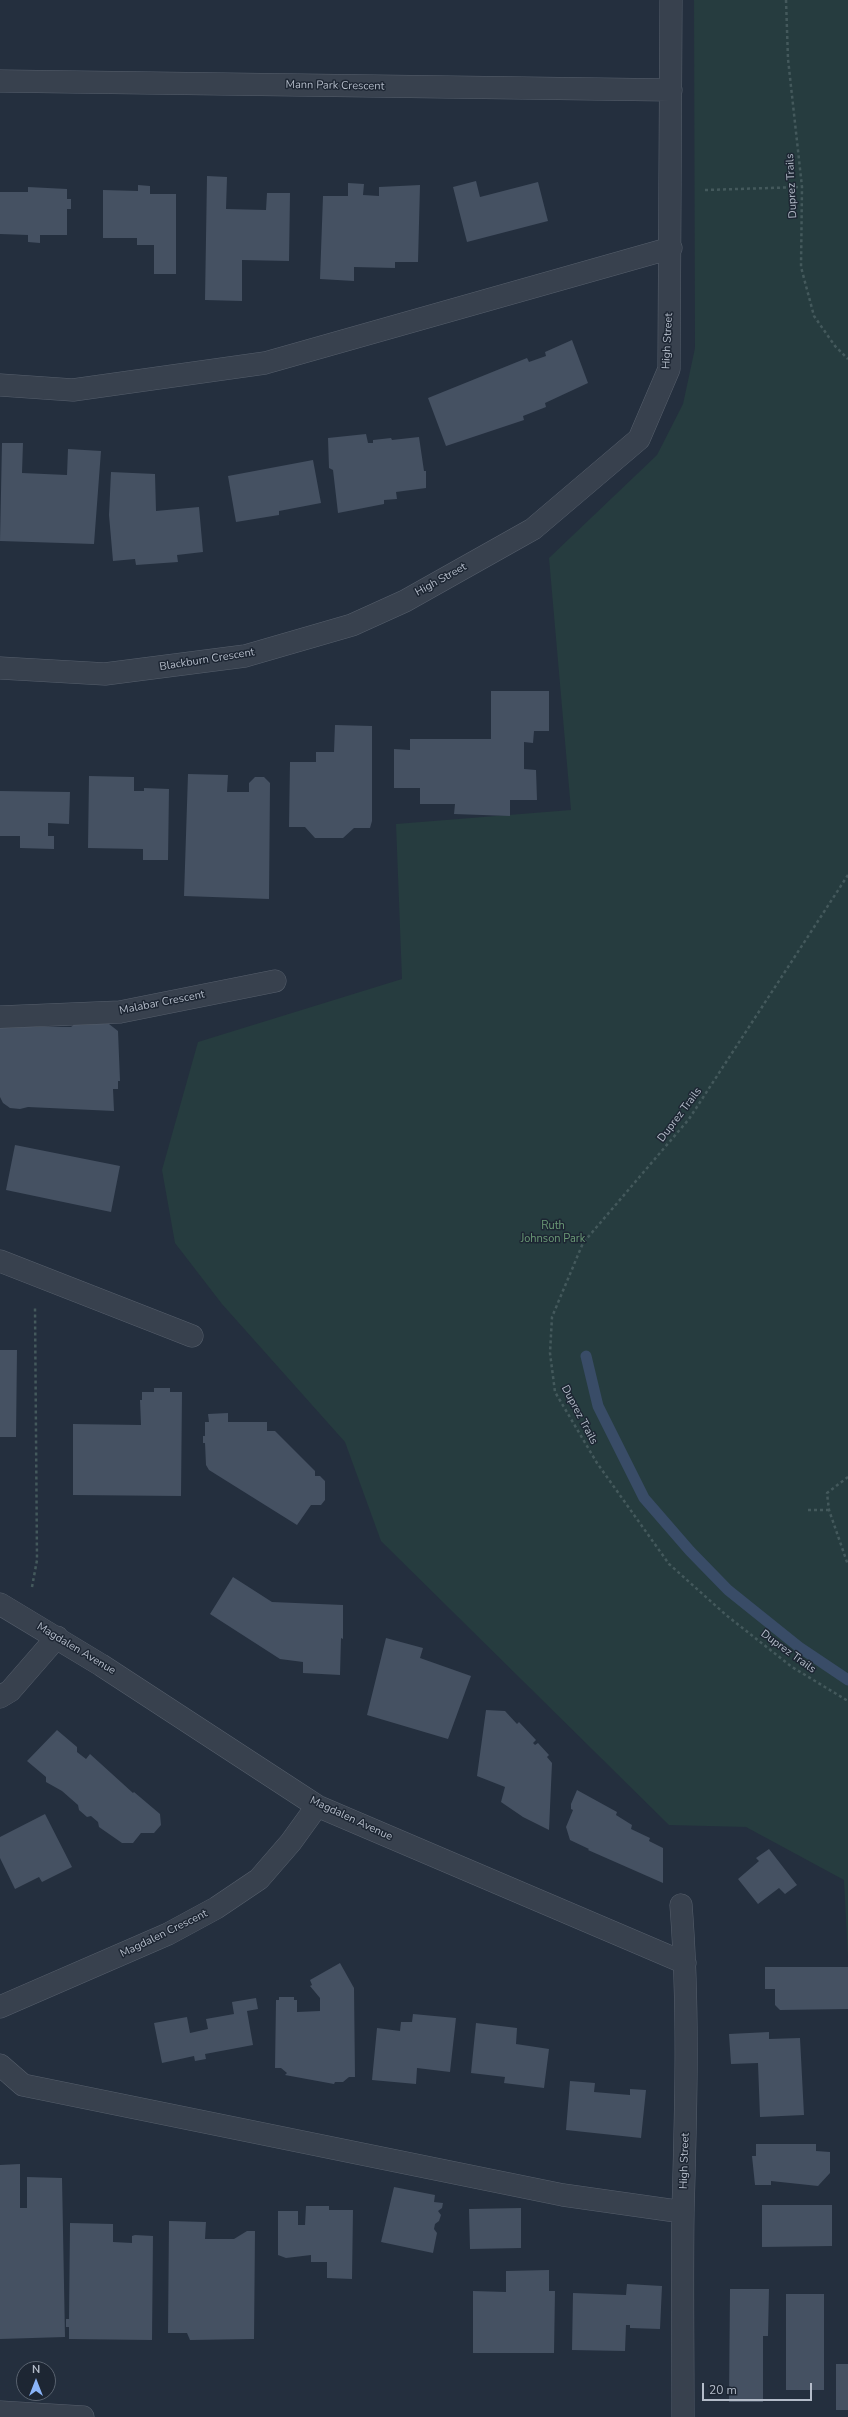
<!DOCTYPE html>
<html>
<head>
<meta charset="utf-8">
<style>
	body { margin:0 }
	#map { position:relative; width:848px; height:2417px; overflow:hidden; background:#242f3e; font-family:"Nunito Sans",sans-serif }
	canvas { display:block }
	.north { position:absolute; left:16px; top:2361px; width:40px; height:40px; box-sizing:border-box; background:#1d2633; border:1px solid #59626f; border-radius:50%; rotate:0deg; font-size:11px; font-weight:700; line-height:16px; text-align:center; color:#b4bcc9 }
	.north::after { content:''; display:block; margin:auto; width:14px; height:18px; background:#8ab4f8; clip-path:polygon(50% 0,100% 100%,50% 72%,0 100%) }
	.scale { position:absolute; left:702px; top:2383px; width:110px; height:18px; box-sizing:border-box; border:2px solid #b4bcc9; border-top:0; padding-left:5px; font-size:12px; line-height:14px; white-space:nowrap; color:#b4bcc9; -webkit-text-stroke:3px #1d2633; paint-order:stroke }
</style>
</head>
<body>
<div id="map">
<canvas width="848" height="2417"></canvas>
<div class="north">N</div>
<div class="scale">20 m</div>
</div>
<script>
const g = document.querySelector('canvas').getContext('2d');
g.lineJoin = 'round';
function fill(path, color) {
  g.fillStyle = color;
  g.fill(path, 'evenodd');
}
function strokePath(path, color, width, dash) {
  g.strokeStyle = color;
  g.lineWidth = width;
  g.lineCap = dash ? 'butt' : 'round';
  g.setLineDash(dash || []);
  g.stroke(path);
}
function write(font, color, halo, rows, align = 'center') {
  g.font = font + ' "Nunito Sans",sans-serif';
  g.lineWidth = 3;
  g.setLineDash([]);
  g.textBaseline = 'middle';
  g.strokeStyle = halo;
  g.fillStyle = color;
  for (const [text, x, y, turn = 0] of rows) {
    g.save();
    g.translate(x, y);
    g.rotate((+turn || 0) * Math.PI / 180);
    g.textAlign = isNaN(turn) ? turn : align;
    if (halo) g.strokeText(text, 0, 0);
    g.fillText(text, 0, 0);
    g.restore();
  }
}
const green = new Path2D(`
	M694,0h154v1958l-4,-78 -98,-53 -77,-2 -288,-284 -36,-99 -123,-138 -47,-61 -13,-73 36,-128 204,-63 -6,-155 175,-14 -22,-252 108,-103 26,-51 12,-56z`);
const stream = new Path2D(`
	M586,1356l12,50 46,92 46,53 38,39 71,57 49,33`);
const building = new Path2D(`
	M207,176l20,1 -1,32 40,1 1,-17h23l-1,68 -47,-1v41l-37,-1z
	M476,181l4,16 58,-15 10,39 -81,21 -14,-55z
	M348,183l16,1 -1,11 16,1v-9l41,-2 -2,77h-23v6l-41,-1v14l-34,-2 3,-83h25z
	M138,185l12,1v8h26v80h-22v-29h-17v-7h-34v-48l35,1z
	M28,187l39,2v10h4v10h-4v26h-27v8l-12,-1v-7l-28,-1v-42h28z
	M572,340l16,43 -43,20 1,4 -23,9 1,4 -78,26 -18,-48 99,-40 2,4 17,-6 -1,-4z
	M366,434l2,9h5v-3l18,-2 1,2 27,-3 5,34h2v17l-30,4 1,7 -13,1v4l-46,9 -5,-43 -4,-2 -1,-30z
	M2,443h21l-1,30 45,2 1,-26 33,2 -7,93 -94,-3z
	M313,460l8,43 -42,8v4l-43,7 -8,-46z
	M111,472l44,2 1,37 43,-4 4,45 -26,3 1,7 -42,3 -1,-6 -22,2 -4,-46z
	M491,691h58v40h-15l-1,12 -9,-1v27l12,1 1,30h-27v16l-56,-2 1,-10h-35v-16h-26v-39l16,1v-11h81z
	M335,725l37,1v95l-2,7h-16l-11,10h-28l-10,-11h-16l1,-65h26v-10h18z
	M188,774l40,1 -1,17h22v-9l6,-6h9l6,6 -1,116 -85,-3z
	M89,776l45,1v14h10v-3l25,1 -1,71h-25v-11l-55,-1z
	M0,791l70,1 -1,32 -21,-1v13h6v13l-34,-1v-12h-20z
	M76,1023l33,1 9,7 2,50h-2v8h-5l1,22 -86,-4 -8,2 -10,-1 -7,-5 -3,-6v-71l71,1z
	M15,1145l105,21 -9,46 -105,-22z
	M0,1350h17l-1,87h-16z
	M154,1388h16v4h12l-1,104 -108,-1v-71l68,1 -1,-25h2v-8h12z
	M228,1413v9h39v9h8l40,40v5h5l5,5v19l-4,5h-10l-14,20 -88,-55 -3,-5 -1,-22h-2v-7h2v-14h4l-1,-8z
	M233,1577l39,25 71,3v34l-2,-1 -1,37 -37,-2v-11l-23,-3 -70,-45z
	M386,1638l37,10 -3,10 51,18 -23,63 -81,-24z
	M486,1710l19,1 12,13 2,-2 17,18 -3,3 2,2 3,-2 11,12 -2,2 5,6 -3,67 -26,-13 -22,-15 4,-15 -28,-11z
	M57,1730l20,17v5l9,7 4,-5 43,39 1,-1 26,22 1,11 -7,8h-13l-8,10h-11l-23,-16 -1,-5 -7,-6 -4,1 -8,-7 -1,-5 -16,-14 -16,-9v-5l-19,-16z
	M577,1790l40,22 -1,3 16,10 -1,4 19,9 -1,3 14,7v35l-75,-33 1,-1 -19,-9 -4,-13 7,-17 -2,-1v-5z
	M45,1814l27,53 -30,15 -3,-5 -24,12 -15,-31v-21z
	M769,1849l28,36 -12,9 -6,-6 -21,16 -20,-25 21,-18 -3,-3z
	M340,1963l14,25 1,89h-6l-6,5h-8l-1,2 -49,-9 2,-2 -6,-5h-6l1,-68h3v-3h15v3h3v12l23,-1v-13l-10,-12 2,-1 -2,-5z
	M765,1967h83v42l-68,1 -5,-5v-16h-10z
	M256,1998l2,11 -11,2 6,34 -48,9 1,5 -11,2 -1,-5 -32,7 -8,-40 33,-6 3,16 18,-4 -2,-10 28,-5 -2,-12z
	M413,2014l43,4 -6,54 -33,-4 -1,16 -44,-4 5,-52 23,3 1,-9h11z
	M476,2023l41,5 -1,16 33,5 -5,39 -40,-5 1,-6 -34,-4z
	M769,2032v7l31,-1 4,77 -44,2 -2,-54 -27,1 -2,-30z
	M570,2081l25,2 -1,9 36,3v-6l16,1 -5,48 -75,-8z
	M756,2144h60v7l14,1v21l-12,13 -47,-5v4h-16l-3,-29h4z
	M20,2164v44h7v-31l35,1 3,159 -65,2v-174z
	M394,2187l41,8 -1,7 9,1 -1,5 -4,3 3,4 -2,6 -4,3 -1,5 3,4 -4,20 -52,-11z
	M762,2205h70v41l-70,1z
	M306,2206h23v4h24l-1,69 -25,-1v-16h-16v-7l-25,3 -8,-3v-44h20v14h7z
	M521,2208v40l-51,1 -1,-40z
	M169,2221l37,1 -1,17h29l13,-8h8l-1,108 -64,1 -3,-7h-19z
	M70,2223l43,1v18l19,1v-7l3,-1 18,1 -1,104 -83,-1v-12h-3v-8h3z
	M549,2270v21h6l-1,62h-81v-62l33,1v-21z
	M627,2284l35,2 -2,43 -30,-1v-3h-4l-1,26 -53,-1 1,-57 53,2z
	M730,2289h39l-1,47h-5v66h-34z
	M786,2294h38v96h-38z
	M836,2364h12v46h-12z`);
const path = new Path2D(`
	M786,0l2,59 14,128 -1,80 13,49 21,30 13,13
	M705,190l97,-3
	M848,875l-159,244 -106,124 -31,74 -2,36 5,39 42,71 72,101 57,51 66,52 56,34
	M848,1477l-21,16 2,17 19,55
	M808,1510h21
	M32,1587l5,-27 -2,-253`);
const minor = new Path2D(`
	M0,81l671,9
	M0,385l73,5 192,-27 406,-115
	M0,668l105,6 140,-18 107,-31 53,-24 128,-72 106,-90 30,-70 2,-369
	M0,1017l120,-5 155,-31
	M0,1261l192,75
	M0,1604l101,61 216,141 368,157
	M0,1697l10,-6 47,-54
	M681,1905c8,102 5,203 2,306 -1,68 0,137 0,206
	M0,2007l168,-73 48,-26 43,-29 32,-37 26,-36
	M0,2065l23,20 540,110 120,17
	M0,2412l83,5`);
const streetNames = [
	["Mann Park Crescent",335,86,1],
	["Duprez Trails",792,186,-93],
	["High Street",668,341,-87],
	["High Street",441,580,-29],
	["Blackburn Crescent",207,660,-9],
	["Malabar Crescent",162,1003,-11],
	["Duprez Trails",680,1115,-53],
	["Duprez Trails",579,1415,62],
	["Magdalen Avenue",76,1649,31],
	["Duprez Trails",788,1652,36],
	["Magdalen Avenue",351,1819,25],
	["Magdalen Crescent",164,1934,-26],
	["High Street",685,2161,-88]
];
const parkNames = [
	["Ruth",553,1226],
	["Johnson Park",553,1239]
];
fill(green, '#263c3f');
strokePath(stream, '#394c67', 11);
fill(building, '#455162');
strokePath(minor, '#565f6c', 23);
strokePath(path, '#44595c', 2.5, [3, 3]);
strokePath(minor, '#38414e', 22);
write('11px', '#b4bcc9', '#1d2633', streetNames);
write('11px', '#6b9a76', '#1d2633', parkNames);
</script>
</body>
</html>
